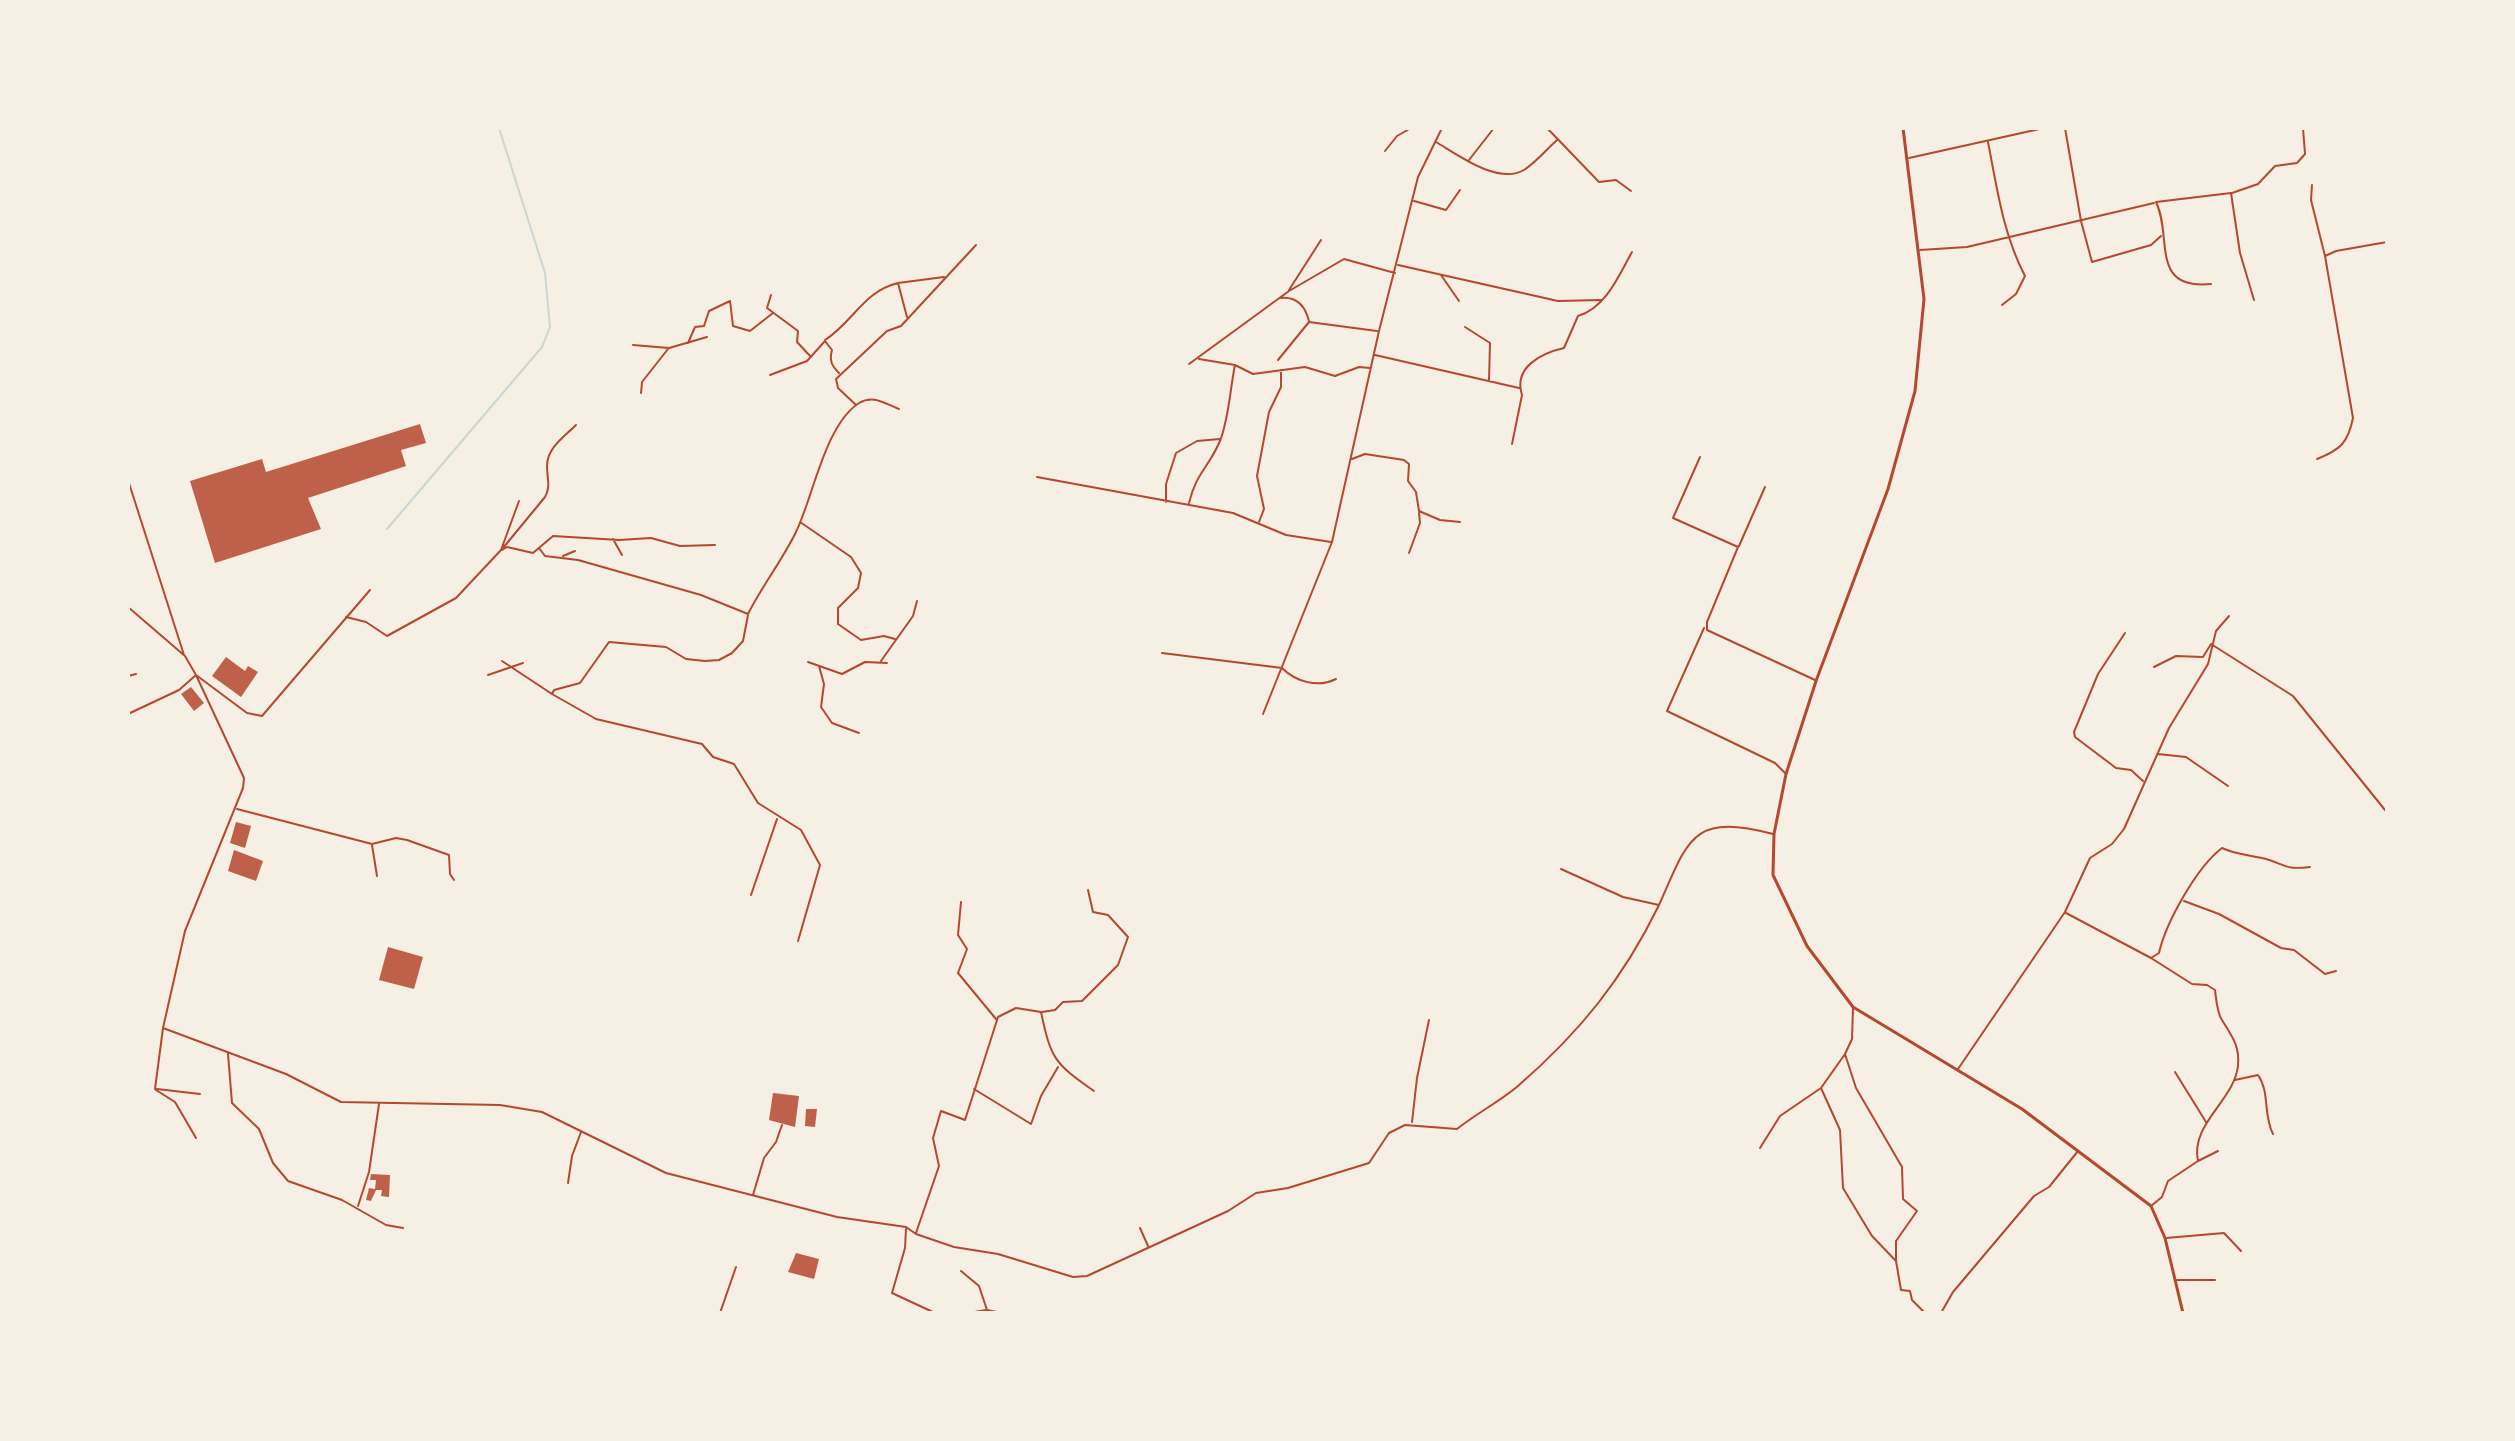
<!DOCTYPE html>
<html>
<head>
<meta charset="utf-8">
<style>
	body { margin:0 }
	#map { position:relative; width:2515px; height:1441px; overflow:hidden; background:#f6efe4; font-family:Jost,sans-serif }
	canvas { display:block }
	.frame { position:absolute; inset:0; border:130px solid #f6efe4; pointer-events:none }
</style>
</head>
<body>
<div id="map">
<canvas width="2515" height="1441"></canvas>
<div class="frame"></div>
</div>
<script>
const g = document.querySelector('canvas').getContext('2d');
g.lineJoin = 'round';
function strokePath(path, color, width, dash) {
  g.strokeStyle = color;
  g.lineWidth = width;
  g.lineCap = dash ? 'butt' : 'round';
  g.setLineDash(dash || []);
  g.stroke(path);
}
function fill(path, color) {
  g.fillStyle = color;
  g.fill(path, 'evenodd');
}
const stream = new Path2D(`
	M387,529l132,-155 23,-27 8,-20 -5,-54 -46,-145`);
const building = new Path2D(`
	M420,424l6,19 -25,7 5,16 -98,32 13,31 -106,34 -25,-82 72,-22 4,13z
	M226,657l19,14 3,-5 10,6 -17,25 -29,-21z
	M191,687l13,16 -10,8 -13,-17z
	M236,822l15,4 -6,22 -15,-5z
	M234,850l29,11 -7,20 -28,-10z
	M388,947l35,10 -9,32 -35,-9z
	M773,1093l26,3 -4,31 -26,-7z
	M806,1109h11l-2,18 -10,-1z
	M371,1174l19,1 -1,22 -8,-1 1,-6h-6l-5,11 -5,-1 3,-12 6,1 1,-9h-6z
	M796,1253l23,6 -5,20 -26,-7z`);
const minor = new Path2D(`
	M1547,128l52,54 17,-2 15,11
	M2065,128l16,93 11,41 59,-17 10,-9
	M1436,142c22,13 62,43 88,28 12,-8 22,-20 33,-30
	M1988,142c9,46 15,92 37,134l-9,18 -14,11
	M1385,151l12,-15 14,-8
	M1909,158l135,-30
	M1469,160l25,-32
	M2312,185l-1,15 14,56 11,-5 51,-9
	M2232,193l26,-9 17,-18 22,-3 8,-9 -2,-26
	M1414,201l32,9 14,-20
	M1920,250l47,-3 187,-44
	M1398,265l160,36 43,-1
	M1441,275l18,26
	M2211,284c-62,6 -38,-47 -55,-82l75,-9 9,60 14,47
	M1289,290l32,-50
	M771,295l-4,13 31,23 -1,11 14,15
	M1280,298c16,-2 25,7 29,23
	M907,317l-9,-34 46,-6
	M1465,327l25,16 -1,37
	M825,340c28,-18 39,-49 73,-57
	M688,343l7,-16 9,-1 5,-15 21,-10 3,25 17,5 23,-18
	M633,345l36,3 38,-11
	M1375,355l144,33
	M1199,359l36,6 18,9 52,-7 30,9 24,-9 11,1
	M1278,360l31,-38 68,9
	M1189,364l100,-73 55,-32 51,14
	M770,375l37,-14 18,-20 7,9c-3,11 0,16 7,23
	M641,393l1,-11 26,-33
	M856,405l-18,-17 -2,-9 51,-48 14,-5 75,-81
	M1512,444l10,-49c-9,-28 20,-42 42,-47l14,-32c28,-8 41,-41 54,-64
	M1700,457l-27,61 65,29 -31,75v8l108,50
	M1352,459l13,-5 39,6 5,4 -1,17 8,11 3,19 21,9 20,2
	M2317,459c23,-9 31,-16 36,-41l-28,-162
	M1037,477l196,36 53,22 45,7
	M128,480l56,175
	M1166,502v-18l10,-31 21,-12 23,-2
	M1189,503c7,-30 20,-36 31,-62 9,-23 10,-52 15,-76
	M800,522l51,35 10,16 -3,15 -20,20v16l23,16 23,-4 11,3
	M1259,522l5,-13 -7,-33 12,-64 12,-25v-17
	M613,539l9,16
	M1739,546l26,-59
	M503,548l42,-51c6,-11 2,-18 2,-31 0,-18 17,-29 29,-41
	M539,548l6,8 33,4 123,35 47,19c14,-28 33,-52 47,-80 18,-35 29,-108 64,-131 15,-9 26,1 40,6
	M502,550l5,-3 26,6 20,-17 66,4 32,-2 29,8 35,-1
	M1409,553l11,-30 -1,-10
	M563,556l12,-5
	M128,607l57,49 11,19 51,38 15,3 108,-126
	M346,617l20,5 21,14 69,-38 45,-48 18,-49
	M1704,628l-37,83 108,52 10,10
	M2125,633l-27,41 -24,58 1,5 41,31 15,2 12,11
	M1162,653l120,15c14,14 36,20 54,11
	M502,661l50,33 2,-4 26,-7 29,-41 57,5 20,12 19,2 14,-1 13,-7 11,-12 5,-26
	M881,661l32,-45 4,-15
	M808,662l34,12 23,-12 22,1
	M819,666l5,18 -3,23 11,16 27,10
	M2154,667l22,-11 27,1 8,-13 82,52 92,114
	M488,675l35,-12
	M128,676l8,-2
	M552,694l44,25 106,25 11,13 21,7 24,39 43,27 19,35 -22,76
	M128,714l51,-24 17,-15 48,103 -1,10 -58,143 -22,97 -8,61
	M1263,714l69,-172 47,-211 39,-154 24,-49
	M2158,754l28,3 42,29
	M237,809l135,35 24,-6 11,2 42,15 1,19 4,6
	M372,845l5,31
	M1561,869l62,28 36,8c30,-67 33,-92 114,-71
	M751,895l26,-76
	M2184,901l35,13 62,34 13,2 31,24 11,-3
	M961,902l-3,33 9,14 -9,24 38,46
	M2066,913l85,45 8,-5c7,-31 38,-86 63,-105 15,7 29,7 44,11 21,6 18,11 44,8
	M2151,958l41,26 15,1 8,5c1,8 2,23 7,30 9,15 18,25 16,46 -4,35 -48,58 -40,95l-30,20 -6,16 -11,9
	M1042,1012l13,-2 8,-8 19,-1 36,-36 10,-28 -20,-22 -15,-3 -5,-22
	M163,1028l123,46 55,28 159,3 42,7 124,61 171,44 69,10 10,7 38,13 44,7 75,23 14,-1 141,-65 28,-18 32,-5 81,-25 20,-30 16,-8 52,4c20,-16 42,-27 61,-43 62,-54 105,-107 141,-181
	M228,1054l4,49 27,26 14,34 15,18 54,19 44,25 17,3
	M1845,1054l11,34 46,79 1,32 14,12 -21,30v20
	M1958,1069l107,-157 25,-54 22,-14 12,-15 45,-101 39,-64 8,-33 13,-15
	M2175,1072l31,50
	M2235,1080l23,-5c12,17 5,40 15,59
	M1821,1088l19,42 3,58 29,48 24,25 5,29 9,1 2,9 13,13
	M157,1089l43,5
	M974,1089l57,35 10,-28 17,-29
	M156,1090l19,12 21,36
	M1412,1122l5,-44 12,-58
	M1760,1148l20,-32 41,-28 24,-34 7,-15 1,-31
	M2198,1161l20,-10
	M568,1183l4,-27 9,-24
	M753,1195l11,-37 12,-16 6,-17
	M358,1206l11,-34 10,-68
	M1140,1228l8,18
	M906,1229l-1,19 -13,45 43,20
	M916,1233l23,-67 -6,-28 8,-27 24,9 33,-103 18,-9 25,4c10,47 13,51 53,79
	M2166,1238l58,-5 17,18
	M961,1271l18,15 8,24 15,3
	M2177,1280h38
	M720,1313l16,-46
	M969,1313l17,-3
	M1941,1313l12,-21 81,-96 15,-9 29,-36`);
const tertiary = new Path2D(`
	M1903,128l21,171 -9,92 -27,98 -72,192 -30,93 -12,60 -1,41 34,71 46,61 169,102 129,97 14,32 18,75`);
strokePath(stream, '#c9d6d2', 2);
fill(building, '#bf614a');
strokePath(minor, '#b5482f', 2);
strokePath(tertiary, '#b5482f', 3);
</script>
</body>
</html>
